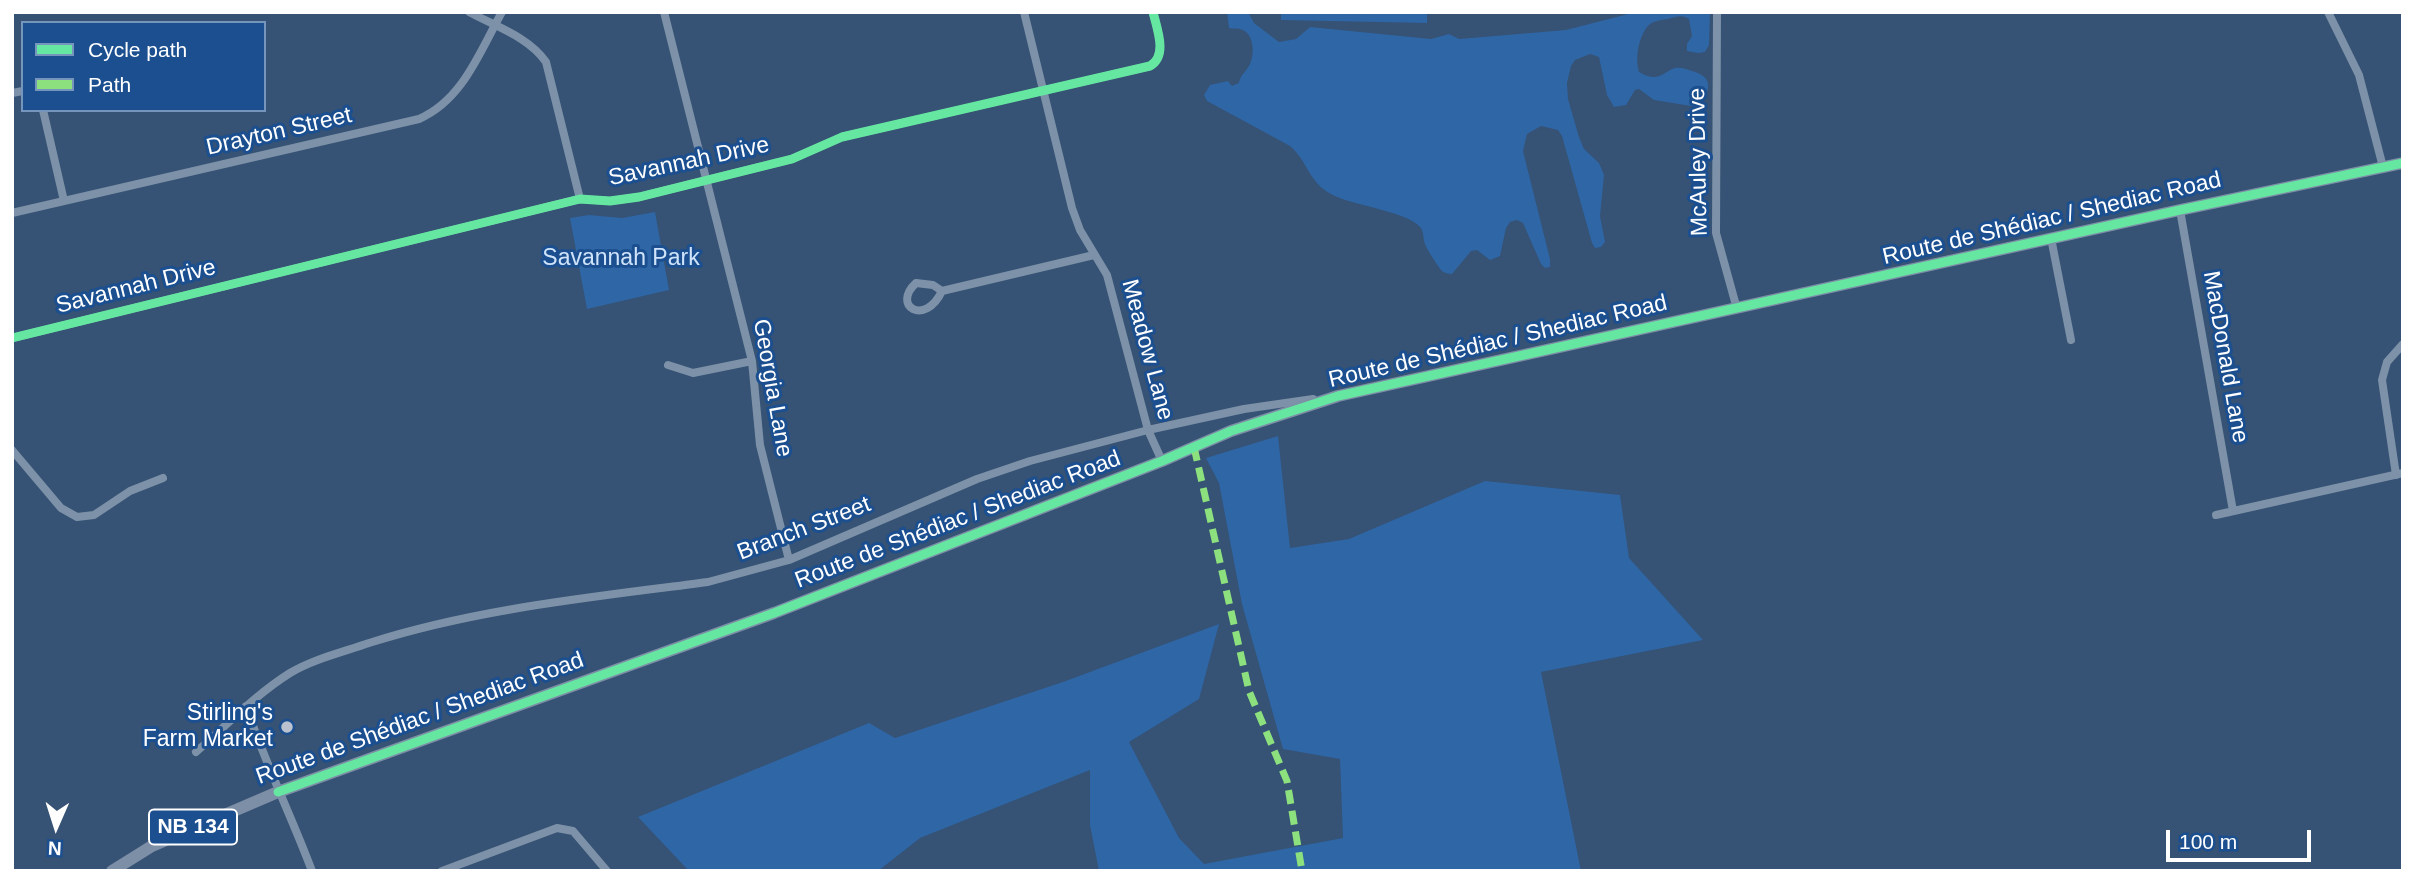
<!DOCTYPE html>
<html>
<head>
<meta charset="utf-8">
<style>
	body { margin:0 }
	#map { position:relative; width:2415px; height:883px; overflow:hidden; background:#365274; font-family:Helvetica,sans-serif }
	canvas { display:block }
	.frame { position:absolute; inset:0; border:14px solid #fff; pointer-events:none }
	.legend { position:absolute; left:21px; top:21px; width:245px; height:91px; box-sizing:border-box; background:#1b4f8f; border:2px solid #7695bc; margin:0; padding:9px 12px; list-style:none; font-size:21px; color:#fff }
	.legend li { display:flex; align-items:center; gap:14px; height:35px }
	.legend b { width:35px; border:2px solid #7695bc }
	.north { position:absolute; left:21px; top:792px; width:70px; height:70px; -webkit-text-stroke:5px #1b4f8f; paint-order:stroke; rotate:183deg; font-size:19px; font-weight:700; line-height:28px; text-align:center; color:#fff }
	.north::after { content:''; display:block; margin:auto; width:24px; height:32px; background:#fff; clip-path:polygon(50% 0,100% 100%,50% 72%,0 100%) }
	.scale { position:absolute; left:2166px; top:830px; width:145px; height:32px; box-sizing:border-box; border:4px solid #fff; border-top:0; padding-left:9px; font-size:21px; line-height:24px; white-space:nowrap; color:#fff; -webkit-text-stroke:5px #1b4f8f; paint-order:stroke }
</style>
</head>
<body>
<div id="map">
<canvas width="2415" height="883"></canvas>
<div class="frame"></div>
<ul class="legend">
<li><b style="height:9px;background:#66e7a1"></b>Cycle path</li>
<li><b style="height:9px;background:#8de07e"></b>Path</li>
</ul>
<div class="north">N</div>
<div class="scale">100 m</div>
</div>
<script>
const g = document.querySelector('canvas').getContext('2d');
g.lineJoin = 'round';
function fill(path, color) {
  g.fillStyle = color;
  g.fill(path, 'evenodd');
}
function strokePath(path, color, width, dash) {
  g.strokeStyle = color;
  g.lineWidth = width;
  g.lineCap = dash ? 'butt' : 'round';
  g.setLineDash(dash || []);
  g.stroke(path);
}
function write(font, color, halo, rows, align = 'center') {
  g.font = font + ' Helvetica,sans-serif';
  g.lineWidth = 6;
  g.setLineDash([]);
  g.textBaseline = 'middle';
  g.strokeStyle = halo;
  g.fillStyle = color;
  for (const [text, x, y, turn = 0] of rows) {
    g.save();
    g.translate(x, y);
    g.rotate((+turn || 0) * Math.PI / 180);
    g.textAlign = isNaN(turn) ? turn : align;
    if (halo) g.strokeText(text, 0, 0);
    g.fillText(text, 0, 0);
    g.restore();
  }
}
const green = new Path2D(`
	M1227,12h21l6,11 25,19 17,-3 14,-12 121,12 18,-5 10,5 107,-9 70,-18h74l-1,33 -4,7 -7,1 -11,-2v-7l5,-8 -3,-17c-8,-5 -13,-2 -21,0 -8,1 -16,2 -21,8 -9,12 -12,32 -8,45 5,3 10,5 16,5 8,-1 13,-7 20,-9 6,-1 11,1 17,3 19,5 21,17 8,32l-9,3 -37,-6 -15,-11 -4,1 -9,15 -12,2 -7,-12 -8,-38 -9,-3 -15,6 -4,6 -4,17 1,16 11,38 5,12 15,14 5,12 -4,41 5,26 -4,5 -6,1 -3,-5 -30,-107 -4,-6 -17,-4 -14,8 -4,17 27,108v8l-5,1 -4,-4 -18,-41 -6,-3 -7,2 -4,6 -6,28 -10,4 -13,-10 -6,1 -19,23c-3,0 -8,-1 -10,-3 -3,-3 -16,-23 -17,-27 -2,-5 -1,-11 -4,-16 -13,-17 -69,-22 -90,-34 -22,-11 -24,-34 -41,-48l-83,-45 -3,-6 6,-10 18,-4 4,5 7,-3c1,-8 7,-11 11,-19 5,-11 4,-32 -10,-35 -4,-1 -8,0 -11,-1z
	M1281,12h146v11l-146,-3z
	M655,212l14,78 -82,19 -17,-91 19,-3 33,3z
	M1278,436l12,112 59,-9 136,-58 135,14 9,63 74,82 -162,32 40,199h-482l-9,-46v-55l-170,68 -42,33h-189l-51,-54 231,-94 26,15 168,-56 156,-58 -20,75 -70,43 50,96 25,26 139,-26 -3,-79 -57,-10 -41,-145 -23,-121 -13,-25z`);
const minor = new Path2D(`
	M469,12c26,14 60,25 77,50l34,137
	M664,12l88,349 8,84 29,115
	M1024,12l48,196 8,22 27,45 41,155 14,31
	M1717,12l-1,221 21,76
	M2328,12l31,63 24,92
	M12,93l11,-2
	M43,110l21,91
	M2180,210l53,301
	M12,213l407,-94c44,-19 61,-68 83,-107
	M2051,238l20,102
	M942,291c-17,36 -51,15 -26,-8l17,2 9,6 152,-36
	M12,338l568,-139 30,2 29,-4 153,-38 50,-22 308,-71c18,-10 7,-37 3,-54
	M668,365l25,8 59,-12
	M12,450l49,58 16,9 17,-2 36,-24 33,-13
	M2396,475l-14,-95 5,-18 16,-18
	M2216,515l187,-42
	M246,706c19,57 45,109 66,165
	M196,752c31,-27 59,-57 94,-79 23,-14 53,-21 79,-30 110,-35 226,-46 339,-61l81,-22 188,-81 53,-18 118,-31 96,-21 69,-10
	M442,871l115,-43 16,3 34,40`);
const primary = new Path2D(`
	M112,871l40,-25 126,-54 496,-179 388,-152 69,-30 107,-35 842,-186 223,-47`);
const quiet = new Path2D(`
	M1194,447l55,244 38,90 15,90`);
const cycleway = new Path2D(`
	M12,338l568,-139 30,2 29,-4 153,-38 50,-22 308,-71c18,-10 7,-37 3,-54
	M278,792l496,-179 388,-152 69,-30 107,-35 842,-186 223,-47`);
const markers = [
	[287,727,7,"#b9c2ce"]
];
const shields = [
	[193,827,88]
];
const shieldNames = [
	["NB 134",193,827]
];
const streetNames = [
	["Drayton Street",279,132,-13],
	["Savannah Drive",689,162,-12],
	["McAuley Drive",1699,162,-91],
	["Route de Shédiac / Shediac Road",2052,219,-13],
	["Savannah Drive",136,287,-14],
	["Route de Shédiac / Shediac Road",1498,342,-13],
	["Meadow Lane",1147,350,75],
	["MacDonald Lane",2225,357,80],
	["Georgia Lane",772,388,80],
	["Route de Shédiac / Shediac Road",958,520,-21],
	["Branch Street",804,529,-21],
	["Route de Shédiac / Shediac Road",420,719,-20]
];
const parkNames = [
	["Savannah Park",621,259]
];
const poiNames = [
	["Stirling's",273,714],
	["Farm Market",273,740]
];
fill(green, '#2f66a5');
strokePath(minor, '#7d92a8', 8);
strokePath(primary, '#7d8ea7', 12);
strokePath(quiet, '#8de07e', 7, [14, 7]);
strokePath(cycleway, '#66e7a1', 9);
for (const [x, y, r, color] of markers) {
  const dot = new Path2D();
  dot.arc(x, y, r, 0, 2 * Math.PI);
  g.fillStyle = color;
  g.fill(dot);
  strokePath(dot, '#1b4f8f', 2.5);
}
for (const [x, y, w] of shields) {
  const box = new Path2D();
  box.roundRect(x - w / 2, y - 17.5, w, 35, 5);
  g.fillStyle = '#1b4f8f';
  g.fill(box);
  strokePath(box, '#fff', 2);
}
write('bold 21px', '#fff', null, shieldNames);
write('23px', '#fff', '#1b4f8f', streetNames);
write('23px', '#cfe3fa', '#1b4f8f', parkNames);
write('23px', '#fff', '#1b4f8f', poiNames, 'right');
</script>
</body>
</html>
